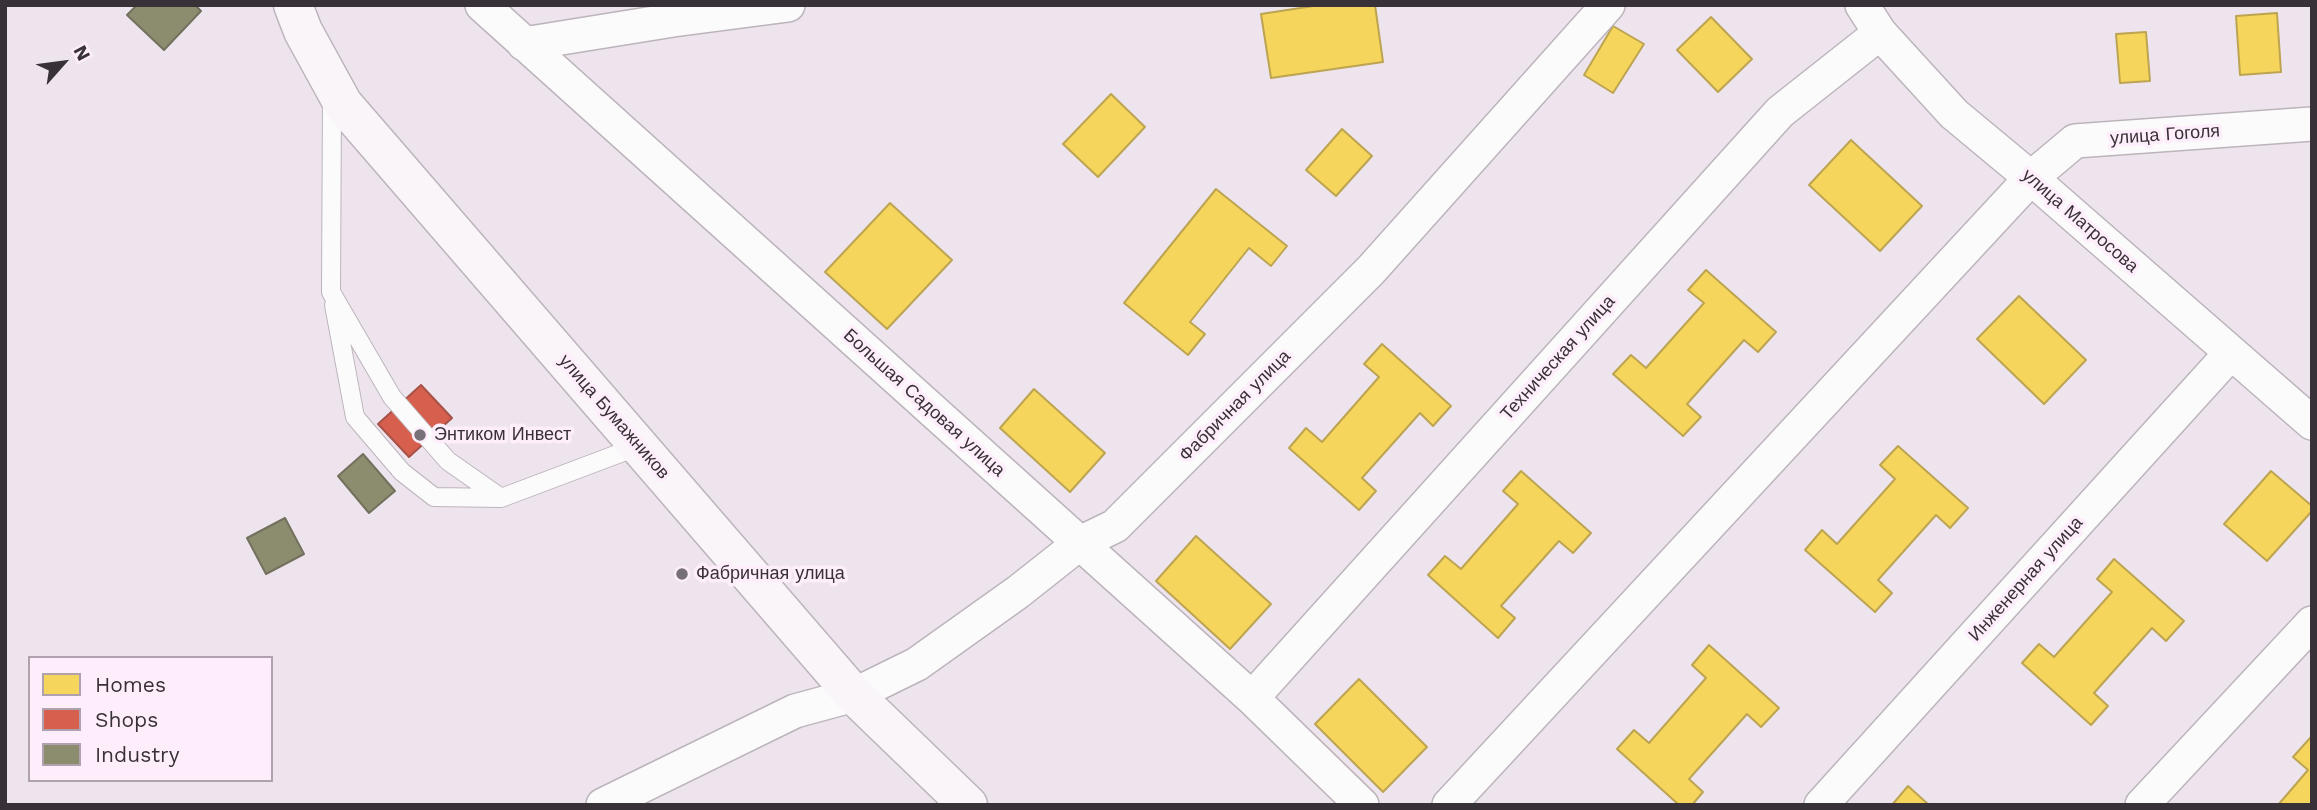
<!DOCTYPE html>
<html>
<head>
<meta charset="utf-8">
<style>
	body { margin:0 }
	#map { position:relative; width:2317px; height:810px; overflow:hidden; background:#eee4ee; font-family:"Work Sans",sans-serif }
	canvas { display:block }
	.frame { position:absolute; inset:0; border:7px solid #393138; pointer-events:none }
	.legend { position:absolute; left:28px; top:656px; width:245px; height:126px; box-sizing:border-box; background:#feeefc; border:2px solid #afa2ae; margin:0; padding:9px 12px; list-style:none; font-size:21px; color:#393138 }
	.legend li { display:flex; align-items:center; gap:14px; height:35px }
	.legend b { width:35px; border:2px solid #afa2ae }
	.north { position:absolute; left:28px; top:28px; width:70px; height:70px; -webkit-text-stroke:5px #feeefc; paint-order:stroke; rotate:62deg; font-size:19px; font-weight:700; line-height:28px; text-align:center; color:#393138 }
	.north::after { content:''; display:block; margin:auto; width:24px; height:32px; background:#393138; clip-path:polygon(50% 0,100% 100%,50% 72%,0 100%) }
</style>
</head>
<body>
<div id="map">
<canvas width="2317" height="810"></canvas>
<div class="frame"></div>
<ul class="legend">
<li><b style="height:19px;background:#f6d55c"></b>Homes</li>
<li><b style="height:19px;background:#d6604d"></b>Shops</li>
<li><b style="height:19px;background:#8c8c6e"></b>Industry</li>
</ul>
<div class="north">N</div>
</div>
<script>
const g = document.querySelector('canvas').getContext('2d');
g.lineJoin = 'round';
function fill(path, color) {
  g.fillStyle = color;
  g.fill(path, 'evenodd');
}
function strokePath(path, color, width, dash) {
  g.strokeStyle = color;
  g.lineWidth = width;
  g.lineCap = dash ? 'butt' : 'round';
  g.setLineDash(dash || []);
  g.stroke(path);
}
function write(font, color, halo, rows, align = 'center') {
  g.font = font + ' "Work Sans",sans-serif';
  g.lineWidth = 7;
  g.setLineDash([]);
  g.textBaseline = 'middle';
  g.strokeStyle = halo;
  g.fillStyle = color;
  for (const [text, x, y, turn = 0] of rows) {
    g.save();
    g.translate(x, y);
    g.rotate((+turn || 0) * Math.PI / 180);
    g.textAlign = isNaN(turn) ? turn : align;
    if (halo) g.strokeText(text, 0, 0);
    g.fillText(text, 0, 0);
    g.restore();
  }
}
const homes = new Path2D(`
	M1320,5h55l8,57 -112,16 -10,-64z
	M2277,13l4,59 -41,3 -4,-59z
	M1711,17l41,42 -34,33 -41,-42z
	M1613,26l31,18 -31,49 -29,-18z
	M2146,32l4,49 -30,2 -4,-49z
	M1111,94l34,33 -47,50 -35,-33z
	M1342,129l30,27 -36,40 -30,-26z
	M1851,140l71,66 -42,45 -71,-66z
	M1216,189l71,57 -16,20 -22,-18 -59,74 15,12 -17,21 -64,-52z
	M890,203l62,57 -65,69 -62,-57z
	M1706,270l70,62 -18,20 -14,-12 -57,64 14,13 -18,19 -70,-62 18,-19 15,13 58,-65 -16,-13z
	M2019,296l67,64 -42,44 -67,-65z
	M1382,344l69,62 -18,20 -13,-13 -58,65 14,13 -17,19 -70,-62 17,-20 16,14 57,-65 -15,-13z
	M1034,389l71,64 -35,39 -70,-64z
	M1898,446l70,62 -18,20 -14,-13 -58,65 14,13 -17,19 -70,-62 17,-20 15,14 58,-65 -15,-14z
	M1521,471l70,62 -18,20 -14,-12 -58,65 14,12 -17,20 -70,-63 17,-19 16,13 57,-65 -15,-13z
	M2271,471l41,35v5l-45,50 -43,-37z
	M1196,536l75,68 -41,45 -74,-68z
	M2114,559l70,62 -18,20 -14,-13 -58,65 14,13 -17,19 -69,-62 17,-19 15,13 58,-65 -15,-13z
	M1709,645l70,63 -18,19 -14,-13 -58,65 14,13 -11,13h-13l-62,-56 17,-19 15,13 57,-65 -14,-13z
	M1359,679l68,68 -44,45 -68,-68z
	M2311,737l1,68h-34l30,-35 -15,-13z
	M1908,786l21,19h-37z`);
const shops = new Path2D(`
	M421,385l31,33 -43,39 -31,-33z`);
const industry = new Path2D(`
	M137,5h58l6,6 -37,39 -37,-35z
	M363,454l32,37 -26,22 -31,-37z
	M285,518l19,36 -38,20 -19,-36z`);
const lane = new Path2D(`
	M332,98l-1,194 61,105 56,64 53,37 138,-52
	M334,305l21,112 47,55 32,25 67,1`);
const street = new Path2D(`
	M482,5l770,693 110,107
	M1862,5l18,28 74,81 77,64 281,245
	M524,44l149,-24 115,-15
	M1252,698l528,-586 100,-79
	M603,805l192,-94 59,-16 63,-31 101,-72 62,-49 35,-17 256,-256 237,-265
	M1449,805l582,-627 44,-37 237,-17
	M1821,805l409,-451
	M2142,805l170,-182`);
const secondary = new Path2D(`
	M293,5l10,26 40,73 511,591 114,110`);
const markers = [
	[420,435,7,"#787078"],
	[682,574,7,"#787078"]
];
const streetNames = [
	["улица Гоголя",2165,135,-4],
	["улица Матросова",2080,221,41],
	["Техническая улица",1558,358,-48],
	["Большая Садовая улица",924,403,42],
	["Фабричная улица",1235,406,-45],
	["улица Бумажников",614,417,49],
	["Инженерная улица",2026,579,-48]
];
const poiNames = [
	["Энтиком Инвест",434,435],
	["Фабричная улица",696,574]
];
fill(homes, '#f6d55c');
strokePath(homes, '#bda451', 2);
fill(shops, '#d6604d');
strokePath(shops, '#a75247', 2);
fill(industry, '#8c8c6e');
strokePath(industry, '#73715e', 2);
strokePath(lane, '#bcb4bb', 20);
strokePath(street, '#bcb4bb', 36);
strokePath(secondary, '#bcb4bb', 41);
strokePath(lane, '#fcfbfc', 18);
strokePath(street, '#fcfbfc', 33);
strokePath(secondary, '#faf5f9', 38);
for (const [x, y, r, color] of markers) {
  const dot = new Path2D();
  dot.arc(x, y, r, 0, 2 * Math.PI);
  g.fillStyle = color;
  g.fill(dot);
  strokePath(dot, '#feeefc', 2.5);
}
write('18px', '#393138', '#feeefc', streetNames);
write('18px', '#393138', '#feeefc', poiNames, 'left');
</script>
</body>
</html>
